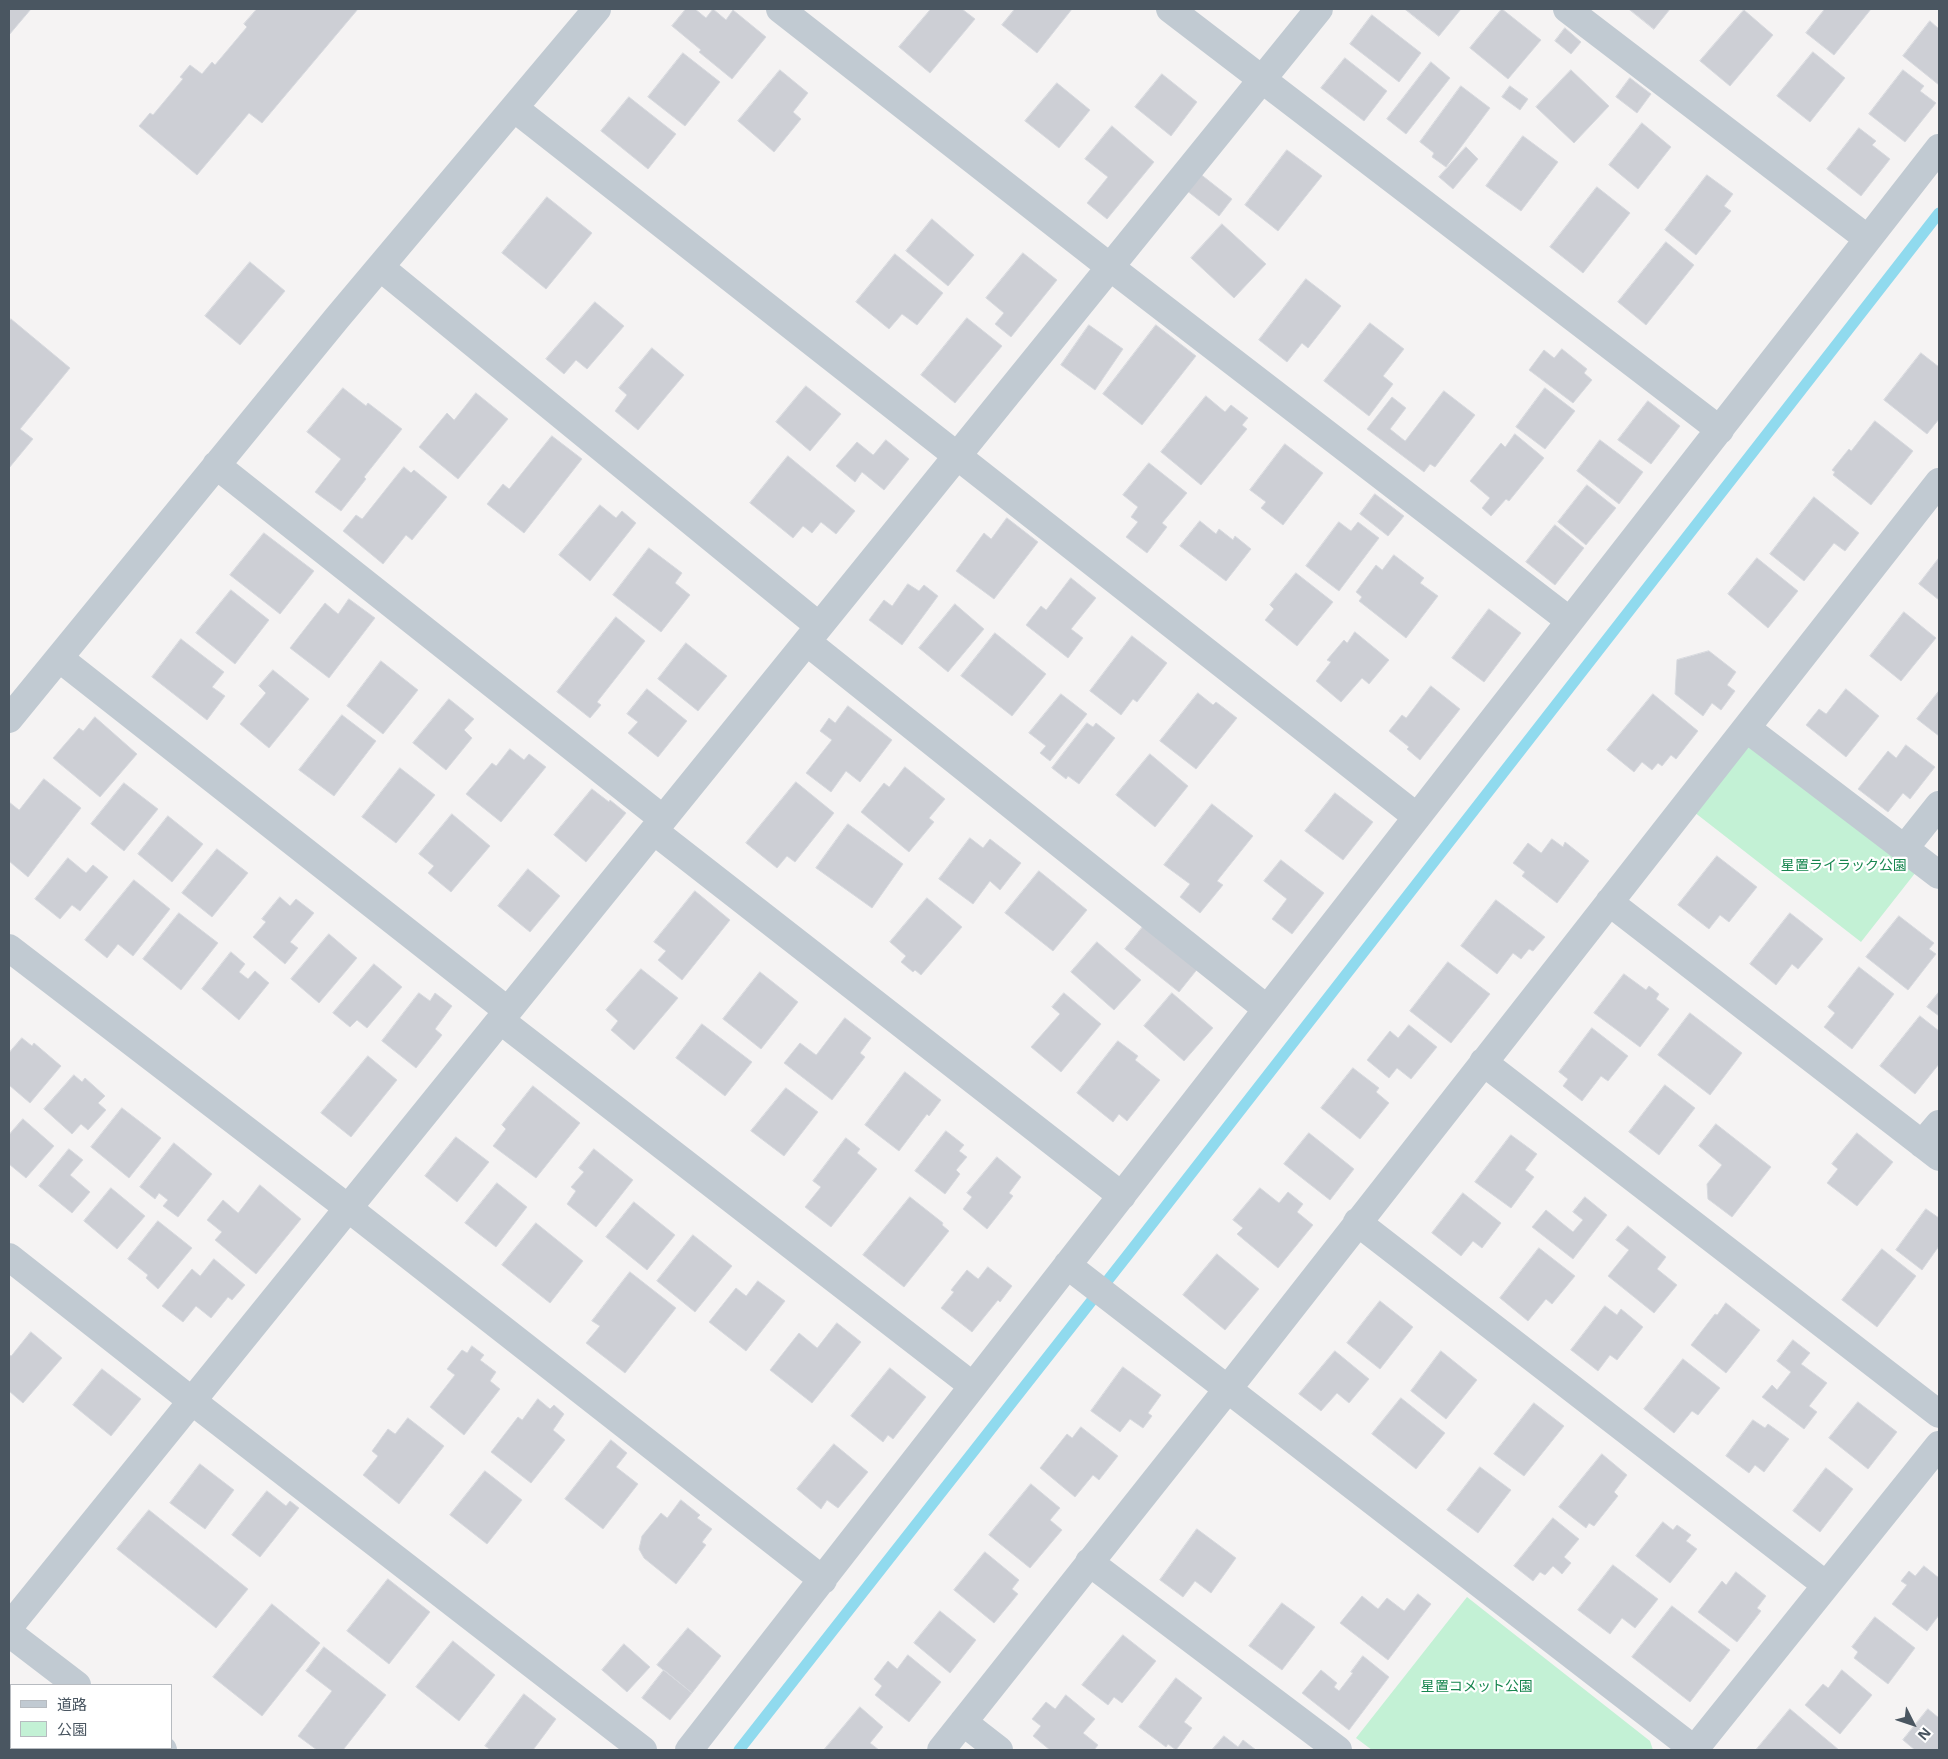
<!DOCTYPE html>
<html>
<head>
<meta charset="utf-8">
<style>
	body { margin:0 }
	#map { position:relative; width:1948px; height:1759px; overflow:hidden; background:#f5f3f3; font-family:"Open Sans","Noto Sans JP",sans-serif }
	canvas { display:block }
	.frame { position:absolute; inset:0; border:10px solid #4a5661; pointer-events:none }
	.legend { position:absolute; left:10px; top:1684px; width:162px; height:65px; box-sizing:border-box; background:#fff; border:1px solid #b7bbc0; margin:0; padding:6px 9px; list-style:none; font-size:15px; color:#4a5661 }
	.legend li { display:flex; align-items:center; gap:10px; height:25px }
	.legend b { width:25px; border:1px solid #b7bbc0 }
	.north { position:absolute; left:1888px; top:1699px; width:50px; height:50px; -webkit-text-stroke:4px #fff; paint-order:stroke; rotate:131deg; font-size:14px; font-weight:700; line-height:20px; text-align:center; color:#4a5661 }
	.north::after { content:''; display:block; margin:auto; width:18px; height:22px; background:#4a5661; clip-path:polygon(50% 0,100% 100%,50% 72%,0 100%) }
</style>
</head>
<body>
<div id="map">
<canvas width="1948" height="1759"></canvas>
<div class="frame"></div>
<ul class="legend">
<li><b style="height:6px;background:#c1cad2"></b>道路</li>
<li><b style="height:14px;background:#c3f1d5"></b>公園</li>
</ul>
<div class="north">N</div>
</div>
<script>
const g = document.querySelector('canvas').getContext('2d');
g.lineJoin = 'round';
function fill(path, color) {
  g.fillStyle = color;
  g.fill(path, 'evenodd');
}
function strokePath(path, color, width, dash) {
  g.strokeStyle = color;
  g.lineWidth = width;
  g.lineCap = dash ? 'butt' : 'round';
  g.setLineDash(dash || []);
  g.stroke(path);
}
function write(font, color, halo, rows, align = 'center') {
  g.font = font + ' "Open Sans","Noto Sans JP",sans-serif';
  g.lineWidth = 4.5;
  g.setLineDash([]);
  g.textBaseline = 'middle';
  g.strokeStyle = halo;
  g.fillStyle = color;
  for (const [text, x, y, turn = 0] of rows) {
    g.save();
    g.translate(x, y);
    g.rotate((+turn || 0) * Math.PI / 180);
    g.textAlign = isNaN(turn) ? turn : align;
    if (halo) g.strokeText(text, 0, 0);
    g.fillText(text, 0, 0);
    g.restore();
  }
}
const green = new Path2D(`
	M1746,728l177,135 -62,79 -176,-137z
	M1467,1597l183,144 3,9h-281l-16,-12z`);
const stream = new Path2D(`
	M739,1750l391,-498 809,-1039`);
const building = new Path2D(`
	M9,9h22l-22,26z
	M257,9h101l-96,114 -13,-10 -52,62 -58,-49 11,-13 3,2 30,-36 -3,-2 10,-12 12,9 10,-12 3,3 32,-38 -3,-3z
	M686,9h9l11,9 7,-9 13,11 7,-10 33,27 -34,42 -33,-27 2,-2 -29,-24z
	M931,9h31l13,10 -45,54 -31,-26z
	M1015,9h57l-35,44 -35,-28z
	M1405,9h56l-22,27z
	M1502,9l39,31 -33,39 -38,-31z
	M1629,9h41l-16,20z
	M1825,9h46l-37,46 -28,-22z
	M1744,10l29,25 -43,51 -30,-25z
	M1372,15l49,38 -22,29 -49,-38z
	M1930,21l9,8v56l-36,-29z
	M1565,28l16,14 -10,12 -16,-13z
	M1813,52l32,26 -35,44 -33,-26z
	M683,53l37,29 -35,44 -37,-29z
	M1345,58l42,33 -23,30 -43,-33z
	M1431,62l19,16 -44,56 -19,-15z
	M780,70l28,23 -15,19 8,7 -27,33 -36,-31z
	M1571,70l38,36 -35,37 -38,-36z
	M1903,70l21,16 -4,5 16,12 -31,39 -36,-28z
	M1162,74l35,28 -26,34 -36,-29z
	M1630,78l21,16 -14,19 -21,-16z
	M1057,83l33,27 -31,38 -34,-27z
	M1461,86l29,22 -44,59 -14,-10 2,-4 -14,-11z
	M1510,86l18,13 -8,11 -18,-13z
	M629,97l47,37 -28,35 -47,-38z
	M1642,123l29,24 -33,42 -29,-24z
	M1112,126l42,36 -47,57 -20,-16 21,-26 -23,-18z
	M1859,128l17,13 -4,4 18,14 -29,37 -34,-27z
	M1523,136l35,26 -37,49 -35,-25z
	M1466,147l12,12 -25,30 -14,-12z
	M1287,150l35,26 -44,55 -33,-26z
	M1199,173l33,26 -13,17 -33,-26z
	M1707,175l26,19 -9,12 7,5 -35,44 -31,-25z
	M1597,187l33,26 -47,60 -33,-26z
	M547,197l45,36 -46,56 -44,-36z
	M932,219l42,36 -26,31 -42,-35z
	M1222,224l44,40 -32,34 -43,-40z
	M1666,242l28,23 -48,60 -28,-23z
	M1023,253l34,27 -46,57 -16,-13 9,-11 -18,-15z
	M895,254l48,39 -26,32 -15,-11 -13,15 -33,-27z
	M250,262l35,29 -45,54 -35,-29z
	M1306,279l35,27 -33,42 -6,-5 -15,19 -28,-22z
	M595,302l29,24 -37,43 -11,-9 -12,14 -18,-15z
	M967,318l35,28 -47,57 -34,-28z
	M11,319l59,49 -50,61 13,10 -24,29v-147z
	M1370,323l34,26 -21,27 10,8 -24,32 -45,-35z
	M1089,325l34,24 -28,41 -34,-25z
	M1156,325l40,31 -54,69 -39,-31z
	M652,348l32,27 -46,55 -23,-19 12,-16 -8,-7z
	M1562,349l25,20 -3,4 8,7 -19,23 -44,-33 15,-20 10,8z
	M1921,353l18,14v52l-12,15 -43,-34z
	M806,386l35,28 -31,37 -34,-29z
	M343,388l23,18 2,-3 34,26 -38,48 2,2 -25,32 -26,-19 26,-33 -34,-27z
	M1545,388l30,23 -30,38 -29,-22z
	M1444,391l31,24 -40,52 -5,-3 -6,8 -57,-43 25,-32 14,11 -16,21 15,12z
	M476,393l32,26 -50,60 -39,-32 28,-34 7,7z
	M1206,396l19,16 6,-7 17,13 -6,7 5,4 -46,56 -40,-33z
	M1648,401l32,25 -29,38 -33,-24z
	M1875,421l38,30 -42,54 -38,-30 2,-3 -3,-2 17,-21 2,2z
	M1515,434l29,24 -35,43 -3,-2 -15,17 -9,-8 8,-10 -20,-17 31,-38 4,4z
	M552,436l30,23 -58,74 -37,-29 16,-20 6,5z
	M886,440l23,19 -25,31 -22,-18 -7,10 -19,-16 21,-24 16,13z
	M1600,440l43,32 -24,32 -42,-33z
	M1285,444l38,29 -40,52 -22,-17 5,-6 -16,-12z
	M788,456l67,55 -19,23 -15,-12 -9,11 -9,-7 -10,12 -43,-35z
	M1149,463l38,30 -25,30 5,4 -20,26 -21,-16 12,-15 -7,-5 7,-10 -15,-12z
	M404,467l7,6 3,-3 33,27 -35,43 -6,-5 -23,29 -40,-33 13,-16 6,4z
	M1587,485l29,23 -30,37 -28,-23z
	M1375,494l29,22 -16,20 -28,-22z
	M1814,497l45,36 -14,18 -11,-8 -30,38 -34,-27z
	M600,505l16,13 6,-7 14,12 -46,58 -31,-26z
	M1007,518l31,24 -44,57 -38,-28 28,-38 7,6z
	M1200,521l16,13 3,-5 14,11 2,-4 16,13 -25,32 -46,-35z
	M1339,522l12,9 7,-9 21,16 -40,53 -33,-25z
	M1555,525l29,23 -29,37 -29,-23z
	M264,533l50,38 -34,43 -50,-39z
	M649,548l33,25 -7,10 15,12 -29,37 -48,-37z
	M1394,555l30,23 -4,5 18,13 -32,42 -47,-37 3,-4 -6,-5 20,-27 6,5z
	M1757,558l41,33 -30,37 -40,-34z
	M1939,558v42l-20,-16z
	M1296,573l37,29 -36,44 -32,-26 9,-11 -4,-4z
	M1071,578l25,20 -25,31 12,9 -15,20 -42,-33 15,-19 5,4z
	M908,584l11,7 5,-6 14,11 -36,49 -33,-25 15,-20 8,6z
	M231,590l38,30 -34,44 -39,-31z
	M349,599l26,19 -46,60 -39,-30 35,-45 13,11z
	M955,604l29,25 -36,43 -29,-24z
	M1489,609l32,24 -37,49 -32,-24z
	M1904,612l32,26 -35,43 -31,-25z
	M616,617l29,24 -48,61 4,3 -11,13 -33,-26z
	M1355,632l34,28 -20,24 -7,-6 -21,24 -25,-21 15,-19 -4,-2 17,-20 3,3z
	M995,633l51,41 -34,42 -51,-40z
	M1132,636l35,27 -30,39 -4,-3 -12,16 -31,-24z
	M181,639l43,33 -12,15 13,9 -18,24 -55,-43z
	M686,643l41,33 -29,35 -40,-32z
	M1709,651l27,21 -9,13 8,6 -14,19 -9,-7 -9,13 -28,-22 2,-34z
	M381,661l37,29 -35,44 -36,-28z
	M273,670l36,29 -40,49 -29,-24 26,-31 -7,-7z
	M1431,686l29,23 -40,51 -13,-11 2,-2 -20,-16 13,-16 4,3z
	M647,689l40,32 -29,36 -30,-24 10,-11 -11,-8z
	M1846,689l33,27 -33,41 -40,-32 13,-16 7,5z
	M1939,691v45l-22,-17z
	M1198,693l15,12 3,-3 21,16 -41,51 -36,-28z
	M1061,694l26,20 -37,47 -10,-8 6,-7 -17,-13z
	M1653,694l45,37 -22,28 -5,-4 -9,11 -4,-3 -6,7 -10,-8 -8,10 -27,-22z
	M449,699l25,20 -10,11 8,8 -26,32 -33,-27z
	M848,706l44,34 -32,42 -14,-11 -15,21 -25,-19 26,-33 -12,-9 9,-13 6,5z
	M342,715l34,26 -42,55 -35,-26z
	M95,717l42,37 -37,43 -47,-39 26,-30 4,3z
	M1087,723l6,4 3,-4 19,15 -36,46 -11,-8 -2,3 -14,-11z
	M1906,745l29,22 -25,32 -7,-6 -15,19 -30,-23 30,-38 8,7z
	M510,749l14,11 5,-6 17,13 -45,55 -35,-28 26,-31 4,3z
	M1150,754l38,32 -33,41 -39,-32z
	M905,767l40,32 -16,19 5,4 -25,30 -48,-40 23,-29 5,4z
	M400,768l35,27 -39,48 -34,-26z
	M44,779l37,29 -53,69 -19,-16v-59l10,8z
	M796,782l38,31 -39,49 -8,-6 -10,12 -31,-25z
	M124,783l34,26 -34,42 -33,-27z
	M592,789l17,13 1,-2 16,13 -40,49 -32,-27z
	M1335,793l38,29 -30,38 -38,-29z
	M1212,804l41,32 -36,45 6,4 -23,28 -20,-16 10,-13 -26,-19z
	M452,814l38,32 -39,46 -23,-19 6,-7 -15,-12z
	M168,816l35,28 -31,38 -34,-28z
	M848,824l55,40 -31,44 -56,-40z
	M970,838l13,10 7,-9 31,24 -21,27 -10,-9 -17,23 -34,-25z
	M1552,839l11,8 2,-5 24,19 -32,42 -35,-27 3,-4 -12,-9 15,-20 13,10z
	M217,849l31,24 -36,44 -30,-24z
	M1717,856l40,31 -28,35 -9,-7 -11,14 -31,-24z
	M68,858l18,15 7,-8 15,12 -28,34 -8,-6 -12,14 -25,-20z
	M1281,860l43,33 -32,41 -20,-15 15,-20 -23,-18z
	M528,869l32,27 -30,36 -32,-26z
	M1039,871l48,39 -34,41 -48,-38z
	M134,880l36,29 -37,47 -15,-12 -11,14 -22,-18z
	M695,891l35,29 -48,60 -24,-20 8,-9 -12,-9z
	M280,897l10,9 6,-7 18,14 -24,29 8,6 -13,16 -32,-27 13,-15 -4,-3z
	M927,898l35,29 -41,48 -6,-5 -2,2 -12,-10 5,-6 -16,-14z
	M1496,900l49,37 -12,14 -4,-2 -8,10 -8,-6 -16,21 -36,-28z
	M179,913l39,30 -37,47 -38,-31z
	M1790,913l33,26 -25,30 -6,-5 -16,21 -26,-21z
	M1899,916l35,27 -5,6 7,5 -28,36 -42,-33z
	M1145,924l54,43 -20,25 -54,-43z
	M329,934l28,24 -38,45 -28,-24z
	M1097,942l44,38 -27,30 -43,-38z
	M231,952l14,12 -6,8 9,7 7,-8 14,12 -30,37 -37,-31z
	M1448,962l42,32 -39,49 -41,-32z
	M374,964l28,23 -35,41 -10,-8 -7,7 -17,-14z
	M1859,967l35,27 -42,55 -28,-22 11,-14 -7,-6z
	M641,969l37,29 -44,52 -23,-20 7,-9 -12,-11z
	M760,972l38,30 -37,47 -38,-30z
	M1624,974l22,16 3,-4 10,8 -3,5 13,10 -29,38 -46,-34z
	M1939,992v24l-12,-9z
	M419,993l11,8 5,-8 17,13 -17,23 7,6 -26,33 -34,-27z
	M1064,993l37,31 -40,48 -30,-25 29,-33 -8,-7z
	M1172,993l41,35 -29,33 -40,-35z
	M1690,1013l52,40 -32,42 -52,-40z
	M1920,1016l19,15v33l-24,30 -35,-28z
	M845,1018l26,20 -11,15 5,4 -33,43 -48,-37 16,-20 16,12z
	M702,1024l50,38 -27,34 -49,-38z
	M1409,1025l28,22 -26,32 -14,-11 -8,10 -22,-18 23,-29 8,7z
	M1592,1028l36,28 -20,25 -7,-5 -19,25 -19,-15 5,-7 -9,-7z
	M22,1038l10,8 2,-3 27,23 -31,37 -21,-18v-32z
	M1118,1041l20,15 -3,4 25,20 -33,41 -8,-7 -6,8 -36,-29z
	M368,1056l29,24 -46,57 -30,-24z
	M1353,1068l26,20 -3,4 13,11 -29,36 -39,-31z
	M905,1072l36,28 -12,16 -2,-2 -28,37 -34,-26z
	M74,1075l8,7 3,-4 20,18 -7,7 8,7 -18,20 -7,-6 -9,10 -28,-25z
	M1665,1085l30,23 -36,47 -30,-23z
	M533,1086l47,37 -44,55 -43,-32 13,-17 -4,-4z
	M786,1088l32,24 -34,44 -33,-25z
	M122,1108l39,30 -32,40 -38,-31z
	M23,1119l31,27 -28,32 -17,-14v-29z
	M1716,1124l55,43 -39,50 -24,-18 -1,-15 15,-19 -23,-19z
	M946,1131l18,14 -5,6 8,6 -11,13 4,4 -15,20 -30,-23z
	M1309,1133l45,36 -24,31 -46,-36z
	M1857,1133l36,29 -36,44 -30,-23 11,-14 -6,-5z
	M1511,1135l26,19 -12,16 9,7 -23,31 -36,-26z
	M456,1137l33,25 -32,40 -32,-26z
	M846,1138l14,11 -3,4 20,16 -46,58 -26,-20 16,-20 -8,-6z
	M174,1143l38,31 -34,43 -15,-11 5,-6 -9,-7 -4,6 -15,-12z
	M69,1149l14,11 -13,15 20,17 -18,21 -33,-27z
	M594,1149l39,31 -37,47 -29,-23 9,-13 -5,-4 13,-15 -5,-4z
	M997,1157l24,20 -12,16 4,3 -26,33 -24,-20 9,-12 -5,-4z
	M497,1183l30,24 -31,40 -31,-24z
	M260,1185l41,34 -45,55 -41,-34 7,-8 -15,-12 16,-20 15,13z
	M111,1188l34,28 -28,33 -33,-28z
	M1260,1188l19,15 9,-11 15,12 -6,8 16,13 -35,43 -41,-34 6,-6 -10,-8z
	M1463,1193l38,30 -19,25 -9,-7 -12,15 -29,-23z
	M910,1197l33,26 -1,2 7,6 -45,56 -41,-32z
	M1585,1197l22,18 -34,44 -41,-32 14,-17 27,22 10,-12 -10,-8z
	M634,1202l41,33 -28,35 -41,-33z
	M1926,1209l13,9v28l-17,24 -26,-20z
	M158,1221l34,27 -34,41 -12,-11 2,-3 -20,-16z
	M536,1223l47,38 -33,42 -48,-38z
	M1628,1226l38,31 -9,12 20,16 -23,28 -46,-37 21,-26 -13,-10z
	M693,1235l39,31 -37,46 -38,-31z
	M1539,1248l36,28 -23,28 -6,-5 -18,22 -28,-23z
	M1882,1249l34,27 -39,51 -35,-27z
	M1217,1254l42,35 -34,41 -42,-35z
	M214,1259l31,26 -13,15 -4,-3 -17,21 -15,-12 -13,16 -21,-16 30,-37 8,7z
	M988,1267l24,19 -12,16 -2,-2 -26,32 -31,-24 13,-16 -3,-2 16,-20 11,9z
	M630,1272l46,36 -51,65 -39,-30 14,-17 -8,-5z
	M758,1281l27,20 -39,50 -37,-29 27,-34 10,8z
	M1380,1301l33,26 -33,42 -33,-26z
	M1726,1303l34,27 -34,43 -35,-28 24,-31 2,1z
	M1605,1306l12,9 4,-6 22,18 -26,33 -7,-5 -12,16 -27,-21z
	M837,1323l24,19 -49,61 -42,-33 29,-37 18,15z
	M31,1332l31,26 -39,45 -14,-12v-36l2,1z
	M1793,1340l17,13 -9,11 26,19 -18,23 8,6 -13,17 -42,-32 10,-12 5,5 14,-18 -14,-11z
	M472,1346l12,9 -4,5 16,12 -6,9 10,8 -36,46 -34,-28 25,-32 -8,-6 15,-19 5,3z
	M1335,1351l34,28 -20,24 -12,-10 -16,18 -22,-17z
	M1441,1351l36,29 -31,39 -35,-28z
	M1683,1359l37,29 -22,27 -6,-4 -18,22 -30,-24z
	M1123,1367l38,28 -13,18 4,3 -9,12 -13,-9 -10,13 -29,-21z
	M890,1368l36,29 -33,42 -5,-4 -5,7 -32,-26z
	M102,1369l39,30 -30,37 -38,-31z
	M1401,1398l44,35 -29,36 -44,-35z
	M538,1399l12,10 4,-4 10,9 -11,16 12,10 -34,43 -40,-31 27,-35 4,3z
	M1858,1402l39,30 -29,37 -39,-31z
	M1534,1403l30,23 -40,50 -30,-22z
	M408,1418l36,28 -45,58 -36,-29 15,-19 -6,-5 16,-22 7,5z
	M1753,1420l12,8 3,-4 21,15 -25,33 -9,-7 -6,8 -23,-17z
	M1081,1427l37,29 -19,24 -6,-5 -18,22 -35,-29 27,-34 5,4z
	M611,1440l16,13 -11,14 22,17 -35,45 -38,-30z
	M834,1444l34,28 -30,36 -11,-8 -6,9 -24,-20z
	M1602,1454l25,21 -13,17 4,4 -24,30 -5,-3 -3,5 -27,-21z
	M200,1464l34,26 -29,39 -35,-26z
	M1480,1467l31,23 -33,43 -31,-23z
	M1826,1468l27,21 -33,43 -27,-21z
	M485,1471l37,29 -35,44 -37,-29z
	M1031,1484l29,24 -10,12 12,10 -32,38 -41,-33z
	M267,1491l19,15 4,-5 9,7 -39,49 -28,-22z
	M681,1500l19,15 -3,3 15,11 -10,13 4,3 -30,39 -32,-26 -5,-9 3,-13 19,-23 6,5z
	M149,1510l99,79 -32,39 -99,-79z
	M1553,1518l26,21 -15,18 7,6 -9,11 -9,-8 -8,9 -5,-3 -7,9 -19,-15z
	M1663,1522l10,8 4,-5 14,10 -5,6 11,8 -27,34 -34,-27z
	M1197,1529l39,29 -25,35 -16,-12 -12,16 -23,-17z
	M985,1552l34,28 -7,9 6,5 -24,29 -40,-33z
	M1613,1565l45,34 -23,29 -13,-10 -12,16 -32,-24z
	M1924,1566l15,12v37l-12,16 -35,-27 15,-19 -6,-4 8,-10 6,5z
	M1736,1572l30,24 -9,12 4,3 -24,31 -39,-30 24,-31 4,4z
	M388,1579l42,33 -41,52 -42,-33z
	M1418,1594l13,10 -43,56 -48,-37 22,-27 16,13 9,-11 17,13z
	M1282,1603l33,24 -33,43 -33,-24z
	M272,1604l48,39 -58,73 -49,-39z
	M1672,1606l58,44 -40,52 -58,-45z
	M940,1611l36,29 -26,33 -36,-30z
	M1875,1617l40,31 -27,36 -34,-26 4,-6 -6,-5z
	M688,1628l33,28 -29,37 -35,-28z
	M1123,1635l33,26 -34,42 -8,-6 -6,8 -26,-20z
	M453,1641l42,34 -36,46 -43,-34z
	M624,1644l26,23 -23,25 -25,-22z
	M324,1647l62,48 -43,55h-26l-19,-14 34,-45 -26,-20z
	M908,1655l33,27 -32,40 -34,-27 7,-9 -8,-7 14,-18 9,8z
	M1363,1656l26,21 -40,53 -47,-37 19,-23 16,13 -3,4 5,4 14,-18 -2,-1z
	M664,1670l28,23 -22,27 -28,-22z
	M1842,1670l30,25 -32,39 -35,-29 18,-21 5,4z
	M1176,1678l26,20 -18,24 8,6 -16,22 -8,-6 -2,3 -27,-20z
	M524,1694l32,25 -23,31h-42l-6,-4z
	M1066,1695l29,24 -12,14 15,12 -4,5h-44l-17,-14 8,-10 -9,-7 14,-17 9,7z
	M860,1707l23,20 -13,16 9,7h-55z
	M1790,1709l49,41h-83z
	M1928,1709l11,9v32h-24l-12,-10z
	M1224,1736l14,11 5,-7 13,10h-44z
	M9,1743l2,2v3l8,2h-10z`);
const minor = new Path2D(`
	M780,9l330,258 460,354
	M1170,9l550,421
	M1567,9l301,230
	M514,108l903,709
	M380,267l439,359
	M216,465l447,354
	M807,642l460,367
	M59,658l449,353
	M9,719l328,-401 260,-309
	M1746,728l193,147
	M654,831l468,365
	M1904,849l35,-44
	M1609,902l330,255
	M9,948l339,260 475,372
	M500,1020l473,366
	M1483,1062l456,352
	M1922,1144l17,-20
	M1357,1222l469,363
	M9,1257l183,144 451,349
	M1067,1265l628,485
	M1089,1562l249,188
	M9,1627l1310,-1618
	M9,1633l68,52
	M963,1722l36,28
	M160,1748l3,2
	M689,1750l1250,-1602
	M941,1750l286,-360 712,-908
	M1694,1750l245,-305`);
const parkNames = [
	["星置ライラック公園",1844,866],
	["星置コメット公園",1477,1687]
];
fill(green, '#c3f1d5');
strokePath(stream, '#90daee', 11);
fill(building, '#cdcfd5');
strokePath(building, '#d7d9de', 1);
strokePath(minor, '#c1cad2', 28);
write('14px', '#17864f', '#fff', parkNames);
</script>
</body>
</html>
